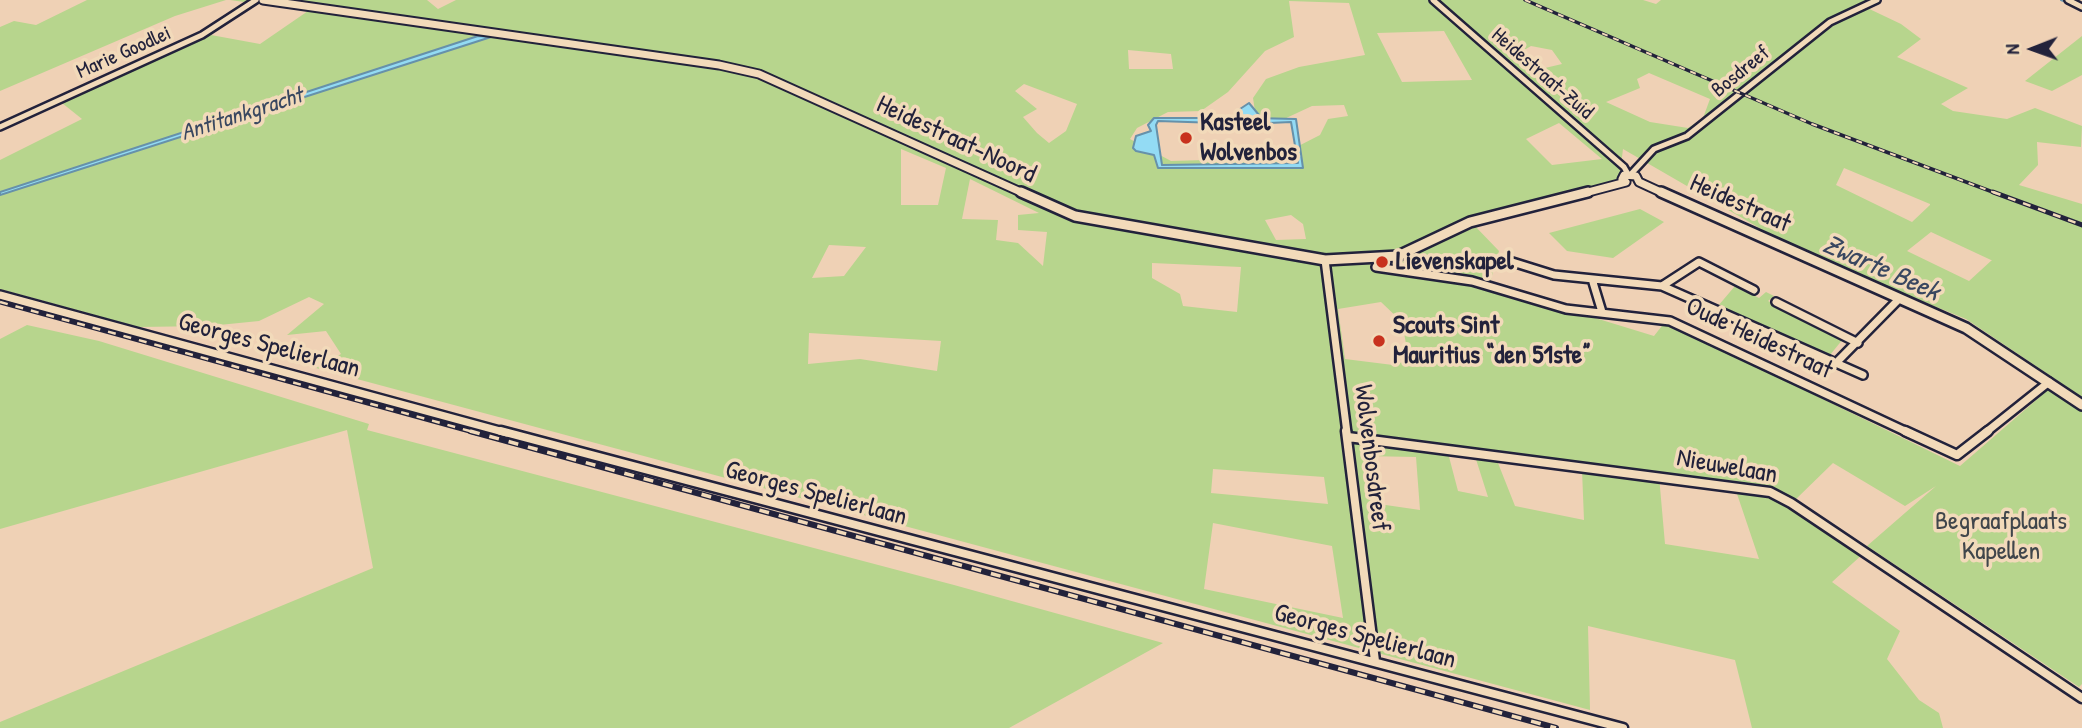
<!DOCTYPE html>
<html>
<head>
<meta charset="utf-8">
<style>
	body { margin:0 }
	#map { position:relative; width:2082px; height:728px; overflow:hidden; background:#efd1b5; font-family:"Patrick Hand",sans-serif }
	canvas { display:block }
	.north { position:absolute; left:1998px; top:14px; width:70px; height:70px; -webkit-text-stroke:5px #f2daba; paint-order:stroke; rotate:269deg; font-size:19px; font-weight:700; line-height:28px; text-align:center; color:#22223b }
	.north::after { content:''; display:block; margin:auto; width:24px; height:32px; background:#22223b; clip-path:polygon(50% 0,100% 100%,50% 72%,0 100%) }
</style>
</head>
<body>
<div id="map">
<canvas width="2082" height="728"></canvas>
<div class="north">N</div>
</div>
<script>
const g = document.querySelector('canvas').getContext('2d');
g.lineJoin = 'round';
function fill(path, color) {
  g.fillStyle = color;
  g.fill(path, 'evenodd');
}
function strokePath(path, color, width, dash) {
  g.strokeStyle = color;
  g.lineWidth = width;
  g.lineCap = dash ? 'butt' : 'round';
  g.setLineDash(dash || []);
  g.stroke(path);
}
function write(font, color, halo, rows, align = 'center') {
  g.font = font + ' "Patrick Hand",sans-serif';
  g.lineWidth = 7;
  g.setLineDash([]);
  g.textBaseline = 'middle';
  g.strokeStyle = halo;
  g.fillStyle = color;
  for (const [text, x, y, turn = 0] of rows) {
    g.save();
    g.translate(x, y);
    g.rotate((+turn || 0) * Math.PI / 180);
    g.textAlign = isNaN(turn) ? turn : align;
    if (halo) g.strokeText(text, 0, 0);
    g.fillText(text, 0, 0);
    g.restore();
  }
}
const green = new Path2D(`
	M87,0h139l-51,16 -175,75v-64l14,-6 22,4z
	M230,0h197l11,9 18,-9h1187l13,4 5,-4h209l-9,5 40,19 20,15 -24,18 71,31 -27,16 12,7 54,8 28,-11 47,18 -1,21 -44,-5 1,23 -19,20 63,19v193l-116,-78 -165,-67 -178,-103 -4,32 -146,43 26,27 -9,32 -32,-7 196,60 11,-14 295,144 89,-77 33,22v273l-3,3 -212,-141 69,-60 -31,20 -72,-43 -39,38 70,52 -32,29 68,49 -13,28 32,41 20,13 4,15h-191l-17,-68 -147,-34 2,84 -1274,-342 25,-14 -15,-23 -39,4 37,-31 -15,-7 -50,24 -50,5 -71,1 -138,-38v-129l82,-41 -20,-16 149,-68 49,9 48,-33zM1289,1l60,2 16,52 -66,12 -33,12 -13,19 3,20 26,2 30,-14 32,-1 4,11 -20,3 -8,16 -45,23 -104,3 -41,-22 7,-11 31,-16 33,-1 27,-19 37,-41 29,-14zM1444,31l28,49 -70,2 -25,-49zM1531,46l21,4 10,14 -17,4 -26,-15zM1128,50l43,4 2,15h-44zM1649,73l61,26 -7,19 -15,10 -38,-6 -44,-20 34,-14 -3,-9zM1024,84l53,20 -11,27 -17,12 -12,-10 -14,-16 14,-8 -22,-18zM1559,123l43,36 -50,6 -26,-26zM901,149l45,19 -8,37h-37zM1844,168l86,36v1l-18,17 -76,-37zM970,179l69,34 -21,2v15l29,2 -4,34 -25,-23 -22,-3 2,-20 -36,-1zM1291,215l12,9 3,15 -30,1 -11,-20zM1931,232l60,28h1l-23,21 -62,-30zM829,245l37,2 -22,29 -32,2zM1152,263l89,4 -4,45 -54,-6 -3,-12 -28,-16zM1381,302l21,20 7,38 -16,5 -48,-6 -7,-50zM809,333l132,8 -4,30 -77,-12 -52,5zM1448,453h26l14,44 -30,-6zM1364,456l52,1 4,53 -48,-7zM1496,458l86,12 2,50 -69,-14zM1213,469l111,8 4,27 -117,-11zM1659,476l76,12 24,71 -94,-15zM1213,523l119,23 11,72 -139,-29z
	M2082,36v39l-30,16 -27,-10z
	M1640,209l24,13 -51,36 -46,-7 -18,-18z
	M1735,286l24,12 7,-6 8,4 -6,5 75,38 -13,16 -112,-49z
	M27,325l72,16 270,83 -2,6 587,155 209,58 -154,85h-1009v-6l373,-154 -26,-138 -347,99v-190z`);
const water = new Path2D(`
	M478,36l13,1 -491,158v-3z
	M1249,103l10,12 -5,3 42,1 7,49h-145l-4,-13 -18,-4 -3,-3 3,-12 15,-5 -3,-6 6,-7h79l7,-2v-7zM1158,121l89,3 44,-2 7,41 -136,2 -6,-40z`);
const stream = new Path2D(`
	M2061,0l10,4`);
const minorFar2 = new Path2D(`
	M1433,0l191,167 4,7
	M2068,0l14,7
	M0,127l202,-92 54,-35
	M1631,174l23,-25 33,-13 143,-114 47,-22`);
const minorFar1 = new Path2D(`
	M1325,260l22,173
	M1506,260l48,15 108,11 201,89
	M1376,267l96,14 94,28 104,12 239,112
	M1592,279l10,33
	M1662,286l37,-24 55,28
	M0,295l507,138
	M1776,302l82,41
	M1837,362l62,-63
	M1985,433l64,-51`);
const minor = new Path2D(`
	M501,431l1122,297
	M1346,431l29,230
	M1905,431l52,24 31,-24
	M1348,437l422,55 21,11 291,195`);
const tertiaryFar1 = new Path2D(`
	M263,0l456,65 40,9 266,120
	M1626,182l-4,-3 2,-4 12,1 3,6 26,12
	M1581,194l45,-12`);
const tertiary = new Path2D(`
	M1021,192l54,24 250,44 73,-4 72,-34 118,-30
	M1661,192l305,136 116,77`);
const railFar2 = new Path2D(`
	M1525,0l287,124 186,70`);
const railFar1 = new Path2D(`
	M1993,192l89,33
	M0,302l477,131`);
const rail = new Path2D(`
	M470,431l1086,297`);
const markers = [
	[1186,138,7,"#c8321e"],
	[1382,262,7,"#c8321e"],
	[1379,341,7,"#c8321e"]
];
const farStreetnames = [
	["Marie Goodlei",124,53,-24],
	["Bosdreef",1741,72,-39],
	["Heidestraat-Zuid",1542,74,41]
];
const farWaternames = [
	["Antitankgracht",242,115,-18]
];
const poiNames = [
	["Kasteel",1200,123],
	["Wolvenbos",1200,153],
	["Lievenskapel",1396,262],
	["Scouts Sint",1393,326],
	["Mauritius “den 51ste”",1393,356]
];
const streetNames = [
	["Heidestraat-Noord",956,140,25],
	["Heidestraat",1740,204,24],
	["Oude Heidestraat",1759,339,25],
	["Georges Spelierlaan",269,346,15],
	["Wolvenbosdreef",1371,458,83],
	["Nieuwelaan",1727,467,10],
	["Georges Spelierlaan",816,494,15],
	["Georges Spelierlaan",1365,637,15]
];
const parkNames = [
	["Begraafplaats",2001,522],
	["Kapellen",2001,552]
];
const waterNames = [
	["Zwarte Beek",1881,269,24]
];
fill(green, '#b7d58d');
fill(water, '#93dbf4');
strokePath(water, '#6691aa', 2);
strokePath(stream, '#6691aa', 2);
strokePath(minorFar2, '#22223b', 10);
strokePath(minorFar1, '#22223b', 12);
strokePath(minor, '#22223b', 13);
strokePath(tertiaryFar1, '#22223b', 11);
strokePath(tertiary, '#22223b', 14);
strokePath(minorFar2, '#f2daba', 5);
strokePath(minorFar1, '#f2daba', 7);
strokePath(minor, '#f2daba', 8);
strokePath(tertiaryFar1, '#f2daba', 7);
strokePath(tertiary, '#f2daba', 9);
strokePath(railFar2, '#22223b', 3.5);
strokePath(railFar1, '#22223b', 5);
strokePath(rail, '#22223b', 6);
strokePath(railFar2, '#f2daba', 2, [6]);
strokePath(railFar1, '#f2daba', 2.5, [8]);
strokePath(rail, '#f2daba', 3.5, [10]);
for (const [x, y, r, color] of markers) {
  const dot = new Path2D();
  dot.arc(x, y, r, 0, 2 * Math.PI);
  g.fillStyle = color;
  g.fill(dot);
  strokePath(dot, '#f2daba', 2.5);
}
write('21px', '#22223b', '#f2daba', farStreetnames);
write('italic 23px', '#394760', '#f2daba', farWaternames);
write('bold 26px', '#22223b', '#f2daba', poiNames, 'left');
write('26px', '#22223b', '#f2daba', streetNames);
write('26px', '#40464b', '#f2daba', parkNames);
write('italic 28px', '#394760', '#f2daba', waterNames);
</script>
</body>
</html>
